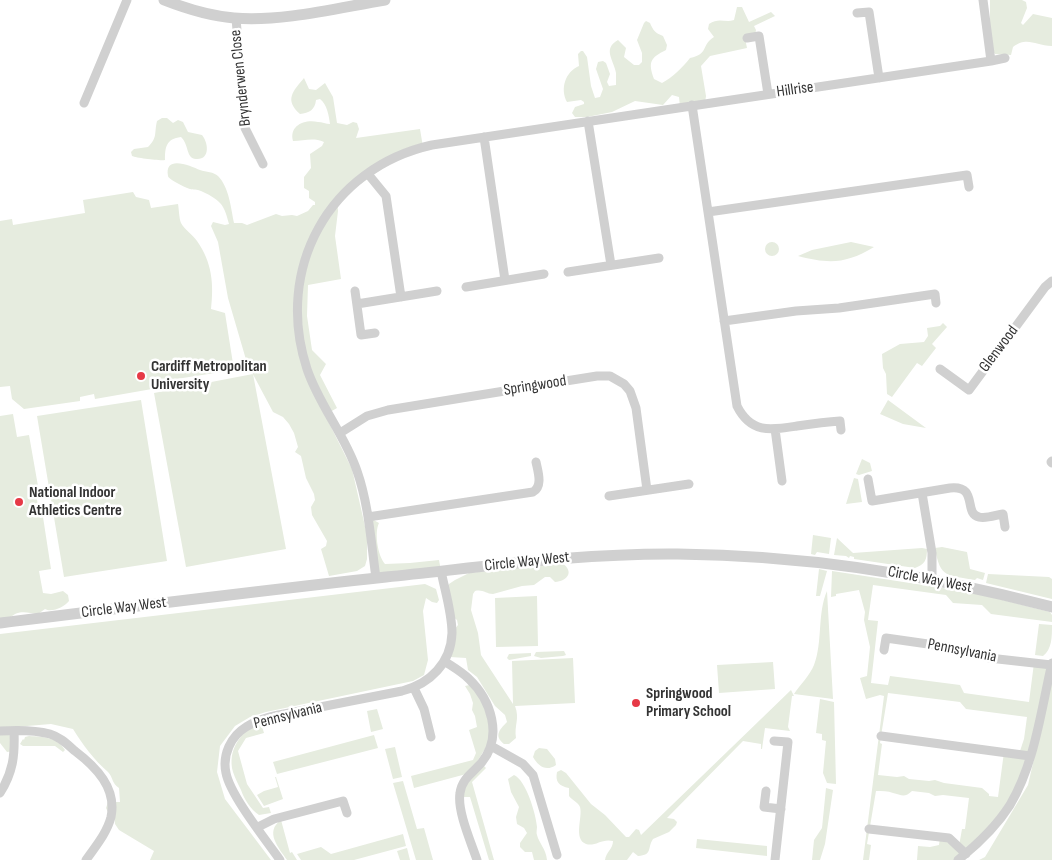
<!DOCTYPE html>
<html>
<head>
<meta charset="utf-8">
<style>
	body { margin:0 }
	canvas { display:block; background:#fff }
</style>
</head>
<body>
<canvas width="1052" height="860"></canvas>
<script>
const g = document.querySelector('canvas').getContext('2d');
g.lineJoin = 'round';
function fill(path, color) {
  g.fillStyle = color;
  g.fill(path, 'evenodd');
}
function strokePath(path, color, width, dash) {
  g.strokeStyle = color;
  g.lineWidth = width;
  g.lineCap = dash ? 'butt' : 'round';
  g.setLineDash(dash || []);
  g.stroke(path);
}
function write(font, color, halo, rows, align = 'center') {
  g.font = font + ' "Sofia Sans Condensed",sans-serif';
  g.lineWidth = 5;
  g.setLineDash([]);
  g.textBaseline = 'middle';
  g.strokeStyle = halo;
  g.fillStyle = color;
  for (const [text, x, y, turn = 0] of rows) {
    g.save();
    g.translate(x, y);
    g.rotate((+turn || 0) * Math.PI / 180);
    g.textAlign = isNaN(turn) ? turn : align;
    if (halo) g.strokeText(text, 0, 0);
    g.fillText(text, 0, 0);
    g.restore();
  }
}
const green = new Path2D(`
	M990,0h32l4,2 1,6 -6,15 2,2 10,-11 19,4v28c-17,0 -24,-10 -39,1l-2,8 -16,-1 -5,-6z
	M737,7h5l7,15 22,-10 4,4 -21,10 2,4 -1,5 -10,3 2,10 -37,8 -9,10 5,30 -1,7 -25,4 -1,-10 -7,-2 -9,10 -28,-4 -23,11 -25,5h-12l-3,-4 3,-6 9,-3v-2l-3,-2 -14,2c-7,-13 -2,-30 12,-36l-1,-12 3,-3h2l4,6 4,29 4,12 5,-1 3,-8 -7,-20 2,-7 5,-1 3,2 4,11 -3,8 2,4 7,-1c0,-4 0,-8 0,-12 -2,-13 -14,-24 2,-33l8,8 -2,9 10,8h5l3,-3v-9l-5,-13 7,-17 2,-2 4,2c3,7 5,10 13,13l4,9 -1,5c-16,8 -18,12 -12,29l8,4c10,-5 21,-16 28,-25 19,-4 11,-13 24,-21l-6,-8 1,-5c10,-7 16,-1 25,-4z
	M304,78l5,11 7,1 9,-7 8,14 4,26 10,2 6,-3 4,1 2,6 -3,9 64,-9 3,18 -18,6 -68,47 1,11 -3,25 6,43 -33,6 -1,31 5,34 14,14 -6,11 17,33 -12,7 27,54 15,66v24l-2,7 -8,5 -28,5 -8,-27 5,-3 1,-5 -15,-26 -1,-8 4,-7 -1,-6 -8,-16 -5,-22 -6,-4 3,-5 -4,-14 -5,-9 -6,-7 -10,-5 -26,-49 -19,-65 -10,-56 -7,-16 2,-4 12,3 4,-1c-2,-7 -4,-16 -9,-21 -3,-4 -14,-10 -19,-12 -4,-2 -8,-1 -11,-2 -4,-1 -22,-10 -22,-13 -4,-22 23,-10 32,-6 6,2 14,2 18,6 11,11 13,32 16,47h8l5,2 29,-11 6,2 10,-1 5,1 11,-5 5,-6h2v-3l-6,-4v-7l-5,-3v-11l7,-9 -1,-14 12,-8 2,-4c-11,-5 -20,-1 -31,-1 -4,-15 11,-22 25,-19 4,0 8,2 12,2 -1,-8 -3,-20 -10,-25l-4,1c-1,10 -7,13 -16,14 -16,-14 -7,-23 4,-36z
	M162,118h5l6,5 5,-3 5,2 5,10 14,3c6,7 9,25 -6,24 -10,0 -7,-15 -15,-22 -15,2 -16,10 -16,23 -5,1 -28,-2 -33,-4l-1,-4 3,-3 14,-2c10,-10 6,-14 9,-26z
	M133,192l3,5 13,3 2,8 27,-4c1,5 1,14 3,19 3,6 12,12 16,18 15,21 17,43 14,68l14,4 9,57 -64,10v3l-18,3v3l-57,10 -1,-5 -14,3v4l-56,8 -12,-10 -2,-13 -10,1v-166l12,-2 1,6 72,-12 -2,-13z
	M765 249a7 7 0 1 1 14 0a7 7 0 1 1-14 0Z
	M851,242l23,5c-28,17 -45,17 -76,9l14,-6z
	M943,323l4,4 -15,17 4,4 -14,18 -5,-3 -25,34 -5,-3 -1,-20 -3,-6 -1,-14 18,-10 24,-2 4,-6 -1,-8 13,-2z
	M253,374l33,175 -100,18 -32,-174z
	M141,400l26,161 -103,16 -27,-161z
	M888,400l38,28 -23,-4 -23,-10z
	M13,414l4,23 12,-2 9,51 -3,1 5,31 3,-1 8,52 -12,2 4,22 8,1 12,-3 5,4 1,6c-5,6 -17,12 -24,8l-7,5c-11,-1 -20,-5 -29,5h-9v-203z
	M862,459l8,4 2,8 -13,4 -3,-1z
	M854,478l4,1 4,23 -16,2z
	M368,517l11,6c-5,10 -1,33 6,41l25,-1 29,-3 2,11 -65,7z
	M813,535l18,3 -2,16 -12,-2 -2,3 -4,-1z
	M837,538l16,15 69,-5 5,1c0,11 -2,15 -12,19l-54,-8 -7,-1v-2l-4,-1 -1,2 -3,-2 -12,-1z
	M942,547l25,5 3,17 15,4 -2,7 -6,-2 -2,2c-27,-5 -35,-1 -40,-32z
	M562,563c13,9 5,18 -7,19l-5,-5h-5l-11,8 -12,1 -29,8c-7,0 -10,-5 -18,-3l-2,3 -2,16 7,23 3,22 32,49 -1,-43 61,-3 2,45 -60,3c5,13 -1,19 1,32l-7,6h-5c-10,-8 -5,-14 3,-22l-2,-7 -10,-9 -18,-29 -9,-7 -2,-12 -16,-1 4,-27 4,-5 -1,-5 -5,-4 -5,-28 2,-4 6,-4 14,-7z
	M819,569l8,2 -7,25h-4z
	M832,571l143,22 75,19 2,3v7l-61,-8 -9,-9 -29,-2 -7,-8 -73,-10 -5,35 10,1 -7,62 17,2 2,-9 70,9 4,8 65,9 5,-39 18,2 -22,91 -21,50 -51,54h-41l1,-14 12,1 9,-2 1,-8 19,9 3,-17h3l4,-31 -26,-3 -8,1 -6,-3 -17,-2c-7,7 -11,4 -19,2 -5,-2 -11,-2 -17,-2l-9,53 4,1 -2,15h-6l21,-164 -4,-1 -14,4 -6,-21 7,-2 3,-29 -6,-27 1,-8 -6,-22 -23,4v2l-5,1zM888,693l72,9 6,7 61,8 -3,22 -5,15 -15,-2 -6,45 -9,-1v-2l-7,-6 -38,-5 -9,-3 -6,1 -20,-2 -5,-3 -7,1 -19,-2 4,-31 -2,-1 1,-7z
	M988,574l61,3 3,2v20l-66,-16z
	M425,584l11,5 3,11 -2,3 -5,-1 -6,-4 -3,13 5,49 -4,15 -11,6 -147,31 -16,5 -15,9 -15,20 -3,26 8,27 46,61h-121l4,-9 -35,-21 -4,-6 -1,-10 -6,-2 -2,-4 2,-6h12l-1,-14c-7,-4 -6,-11 -11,-16 -14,-12 -25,-27 -35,-43l-22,-5 -36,3 -1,24 -7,1 -7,-9v-109z
	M827,591l6,108 -39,-5c6,-9 16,-19 20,-29 9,-23 3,-51 13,-74z
	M537,596l1,50 -42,1 -1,-49z
	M1039,624l13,1c0,12 0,24 -9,31l-8,-1z
	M564,651l2,4 -3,1 -22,2 -7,-2 2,-4z
	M531,653v3l-22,4 -2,-2 2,-4z
	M773,662l2,27 -56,4 -2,-28z
	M1052,680v180h-73l6,-3 43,-72z
	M474,684l5,7 14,45 -23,37 -56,15 -3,-12 62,-16 3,-7 -7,-23 8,-3 -2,-11 -3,-6 1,-7 -3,-9 -5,-8z
	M791,690l3,6h-2l-4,31 2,4 -25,-3 -3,21h-1v-5l-18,-3 -76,77 7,1 3,3 -1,3 -7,7 -16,7c-6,9 0,16 -15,17l-5,-4 -6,8h-22c1,-8 8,-11 8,-19 -11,-3 -18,6 -27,3 -13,-5 -3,-27 -6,-37 -2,-5 -8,-7 -11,-11v-8c-10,-2 -14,-6 -12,-16l4,-2 5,3 25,31 14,11 21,22h3l7,-8 3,1 2,5z
	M820,699l14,3 2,82 -9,-1 -4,-10 3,-32 -4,-1v-6l-6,-1z
	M377,709l6,20 -12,3 -4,-21z
	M261,723l3,10 -18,5 -8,13 9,33 16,24 6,-1 2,6 -12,2c-8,-5 -15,-16 -18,-25 -3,-6 -6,-12 -8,-18 -6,-22 8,-42 28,-49z
	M374,735l4,13 -101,26 -4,-12z
	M29,736c15,1 28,1 36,14l-2,2 -8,-6h-32l-3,-2 3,-5 1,1 1,-3z
	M395,747l7,30 -9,2 -8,-30z
	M539,748l8,1 8,10 1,6c-10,7 -18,1 -23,-8l2,-6z
	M483,765l3,3 -14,14 22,78h-5l-19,-63h-7c0,-15 9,-23 20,-32z
	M514,775c12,5 22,39 23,52 0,2 -1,6 0,8 2,8 9,14 10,25h-13l-2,-8h-7l-5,-5v-4l7,-10 -3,-5 -7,-4 -1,-7 3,-10 -8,-15 -3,-13z
	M275,777h1l7,22 -19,7 -7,-11 7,-4 14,-4z
	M403,781l14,48 7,-1 9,32h-17l-23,-77z
	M826,788l7,2 -8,54 -5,16h-8l2,-20 8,-12z
	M281,820l9,33 2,-1 5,8h-10c-8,-12 -23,-28 -6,-40z
	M403,834l3,12 -52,14h-53l-4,-6 24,-7 10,7z
	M697,839l70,7v10l-71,-8z
	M407,848l3,12h-10l-3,-9z`);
const minor = new Path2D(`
	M983,0l8,61
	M857,13l12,-1 10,66
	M236,18l9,110 18,36
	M747,38l12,-2 9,58
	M84,103l43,-103
	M692,105l45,301c14,28 34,24 60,20 14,-2 29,-4 43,-5l1,9
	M588,121l23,144
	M484,137l21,143
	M368,174l18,22 15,101
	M708,212l259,-37 2,12
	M568,272l91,-14
	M466,287l78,-13
	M355,291l6,44 14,-2
	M357,304l80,-13
	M724,321l72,-10 43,-3 96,-14 1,9
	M940,369l29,21 76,-103 7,-6
	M775,429l7,52
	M340,433l27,-17 21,-6 184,-30 25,-4h13l14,8 6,7 6,17 11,82
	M1052,461l-1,1 1,1
	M868,479l4,22 78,-13c29,-3 13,26 29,29 7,2 17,-2 24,-3l2,13
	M922,493l10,60v27
	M609,496l80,-12
	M368,517l165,-25c10,-6 5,-20 3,-30
	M376,578c-5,-35 -7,-73 -19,-107 -12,-36 -38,-66 -50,-102 -33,-100 22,-201 125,-224l559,-84 14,-3
	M884,650l2,-12 63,9 40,11 63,7
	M444,661c9,6 18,11 25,18 22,21 34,57 13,83 -9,11 -20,16 -22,31 -3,18 11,49 17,67
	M414,688l10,21 7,28
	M0,731c15,-1 35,-1 50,3 10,3 17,10 25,17 21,16 42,37 36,66 -4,16 -16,30 -25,43
	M881,736l149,20
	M774,741l14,1 -13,118
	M491,746l32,18 10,11 24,80
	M766,791l-2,16 17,2
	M0,793c13,-21 15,-37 14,-62
	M258,827l16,-8 69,-18 4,12
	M869,829l80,9 17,16
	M280,860c-14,-20 -50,-65 -54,-87 -4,-18 5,-37 20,-46 17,-11 39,-13 59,-17 32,-6 65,-13 97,-19 28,-7 49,-28 50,-58 0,-20 -7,-42 -11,-62
	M958,860c20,-16 38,-33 52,-55 25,-42 31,-95 42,-142`);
const tertiary = new Path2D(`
	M164,0c23,9 45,16 70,18 48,4 103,-10 151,-18
	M0,623c129,-16 257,-32 386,-46 98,-10 194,-24 292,-23 127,1 252,21 374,53`);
const markers = [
	[141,376,5,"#e63946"],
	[19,502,5,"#e63946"],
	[636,703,5,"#e63946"]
];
const streetNames = [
	["Brynderwen Close",241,78,-96],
	["Hillrise",795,90,-8],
	["Glenwood",999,349,-53],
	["Springwood",535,386,-9],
	["Circle Way West",527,562,-6],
	["Circle Way West",930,580,11],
	["Circle Way West",124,608,-7],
	["Pennsylvania",962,651,11],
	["Pennsylvania",288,716,-14]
];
const poiNames = [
	["Cardiff Metropolitan",151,367],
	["University",151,385],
	["National Indoor",29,493],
	["Athletics Centre",29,511],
	["Springwood",646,694],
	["Primary School",646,712]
];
fill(green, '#e6ecdf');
strokePath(minor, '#d0d0d0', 9);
strokePath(tertiary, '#d0d0d0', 11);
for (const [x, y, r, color] of markers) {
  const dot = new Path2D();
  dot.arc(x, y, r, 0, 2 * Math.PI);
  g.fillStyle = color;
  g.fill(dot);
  strokePath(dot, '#fff', 2);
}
write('16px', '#333', '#fff', streetNames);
write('bold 16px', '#333', '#fff', poiNames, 'left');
</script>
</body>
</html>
